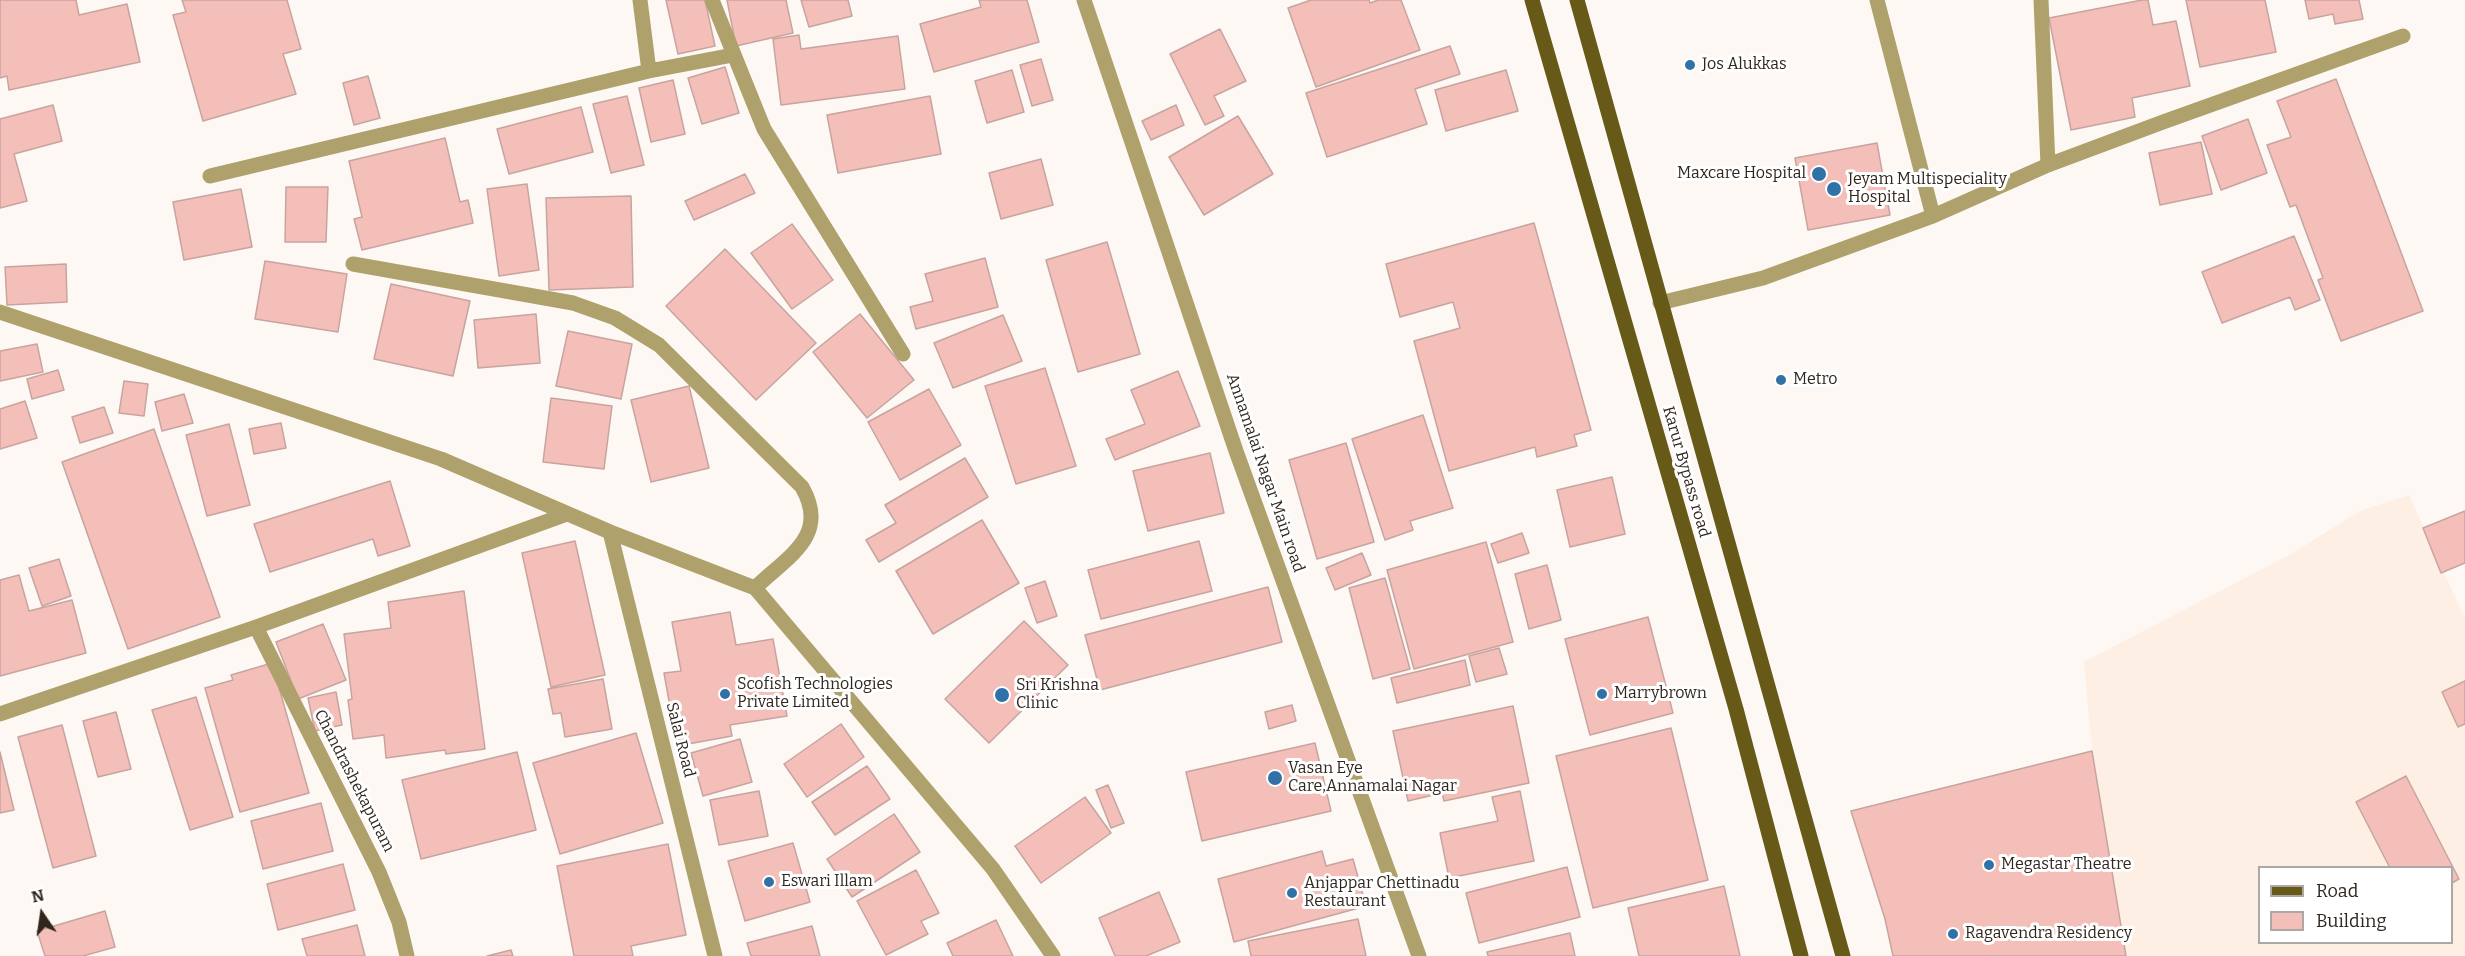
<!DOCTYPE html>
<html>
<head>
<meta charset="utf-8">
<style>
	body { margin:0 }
	#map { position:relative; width:2465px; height:956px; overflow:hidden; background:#fef8f4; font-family:Bitter,serif }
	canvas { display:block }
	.legend { position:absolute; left:2258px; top:866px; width:195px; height:78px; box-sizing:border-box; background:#fff; border:2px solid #aca8a5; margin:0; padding:8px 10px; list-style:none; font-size:18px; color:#30261e }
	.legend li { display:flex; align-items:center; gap:12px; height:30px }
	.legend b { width:30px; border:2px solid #aca8a5 }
	.north { position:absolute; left:12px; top:884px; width:60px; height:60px; -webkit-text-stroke:4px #fff; paint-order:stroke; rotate:347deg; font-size:16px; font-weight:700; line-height:24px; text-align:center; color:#30261e }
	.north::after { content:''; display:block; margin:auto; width:21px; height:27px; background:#30261e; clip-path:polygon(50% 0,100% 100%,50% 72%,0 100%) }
</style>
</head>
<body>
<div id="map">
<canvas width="2465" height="956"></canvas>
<ul class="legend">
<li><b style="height:8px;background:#675918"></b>Road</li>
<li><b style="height:16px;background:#f4bfb8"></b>Building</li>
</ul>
<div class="north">N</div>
</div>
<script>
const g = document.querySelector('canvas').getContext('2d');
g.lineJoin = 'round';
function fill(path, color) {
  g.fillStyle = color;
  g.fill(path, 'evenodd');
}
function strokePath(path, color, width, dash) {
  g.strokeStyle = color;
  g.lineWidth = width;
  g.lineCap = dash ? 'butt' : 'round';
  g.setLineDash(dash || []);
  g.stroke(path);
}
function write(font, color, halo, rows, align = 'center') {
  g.font = font + ' Bitter,serif';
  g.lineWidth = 6;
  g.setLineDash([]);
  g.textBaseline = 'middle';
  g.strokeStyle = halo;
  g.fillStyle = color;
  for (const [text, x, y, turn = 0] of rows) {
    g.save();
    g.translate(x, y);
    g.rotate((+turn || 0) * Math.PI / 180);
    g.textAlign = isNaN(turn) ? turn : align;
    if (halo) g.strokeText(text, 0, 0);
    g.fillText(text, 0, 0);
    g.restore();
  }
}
const built = new Path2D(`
	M2409,495l56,124v337h-339l-34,-205 -8,-89 207,-108 69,-43zM2260,868h192v74h-192z`);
const building = new Path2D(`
	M0,0h76l3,15 48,-11 13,58 -131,28 -2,-14 -7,2z
	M182,0h105l14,49 -18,5 13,40 -93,27 -30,-106 13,-3z
	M666,0h39l10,46 -37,8z
	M727,0h59l7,33 -57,13z
	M801,0h47l4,16 -43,11z
	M979,0h48l12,42 -105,30 -14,-48 61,-17z
	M1311,0h58l1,3 8,-3h23l19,50 -104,37 -28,-79z
	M2142,0h6l5,25 23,-4 14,65 -58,12 3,19 -64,13 -22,-112z
	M2186,0h79l11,52 -76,15z
	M2305,0h54l4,19 -28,5 -2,-10 -24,5z
	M1220,29l26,52 -32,15 10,20 -19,9 -35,-71z
	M799,35l2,14 97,-13 7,53 -124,16 -8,-66z
	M1450,46l10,28 -45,15 12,35 -100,33 -21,-64z
	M1041,59l12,41 -21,6 -12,-41z
	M725,67l14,46 -37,11 -14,-46z
	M1012,70l12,42 -37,11 -12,-42z
	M1506,70l12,41 -72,20 -11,-41z
	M368,76l12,42 -26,7 -11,-42z
	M2336,79l87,232 -82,30 -23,-61 5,-2 -27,-73 -6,2 -23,-62 24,-8 -14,-36z
	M673,80l12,54 -34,8 -12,-54z
	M627,96l17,69 -33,8 -18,-69z
	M930,96l11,58 -103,19 -11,-58z
	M53,105l9,36 -48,13 13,47 -27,7v-89z
	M1176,105l8,20 -33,15 -9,-19z
	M581,107l12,45 -84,22 -12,-45z
	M1238,116l35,58 -69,41 -35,-58z
	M2248,119l19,54 -46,17 -19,-54z
	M445,138l15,64 8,-2 5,23 -111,27 -8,-31 8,-2 -13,-56z
	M2201,142l11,52 -52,11 -11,-52z
	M1877,143l13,72 -82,15 -13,-72z
	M1041,159l12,46 -52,14 -12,-46z
	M745,174l10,19 -61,27 -9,-19z
	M527,184l12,86 -40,6 -12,-87z
	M286,187h42l-2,55h-41z
	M241,189l11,58 -68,13 -11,-58z
	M631,196l2,91 -84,3 -3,-92z
	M1534,223l57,207 -17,5 3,11 -40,11 -2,-10 -86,24 -35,-130 46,-13 -7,-26 -53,15 -14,-53z
	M792,224l41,56 -41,29 -41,-56z
	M2294,236l26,64 -25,10 -5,-13 -68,26 -20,-51z
	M1107,242l33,112 -62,18 -32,-112z
	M725,249l91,94 -60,57 -90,-94z
	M985,258l13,49 -82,22 -6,-22 23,-6 -8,-27z
	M265,261l82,13 -9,58 -83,-13z
	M66,264l1,38 -60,3 -2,-38z
	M391,284l79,17 -17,75 -79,-17z
	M536,314l4,49 -62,5 -4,-48z
	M860,314l54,66 -47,38 -54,-66z
	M1003,315l19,46 -69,27 -19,-45z
	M568,331l64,13 -11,55 -65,-13z
	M37,344l6,28 -43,9v-30z
	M1045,368l31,98 -60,18 -31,-98z
	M58,370l6,20 -32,9 -5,-20z
	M1178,371l22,55 -85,34 -9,-21 39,-15 -14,-34z
	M124,381l24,3 -4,32 -25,-3z
	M689,386l20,82 -58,14 -20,-82z
	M929,389l32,56 -61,35 -32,-58z
	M184,394l9,29 -31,8 -7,-29z
	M551,398l61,8 -8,63 -61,-7z
	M25,401l12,37 -37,11v-40z
	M104,407l9,26 -33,10 -8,-26z
	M1423,415l30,93 -43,13 3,9 -28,10 -33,-101z
	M281,423l5,25 -32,6 -5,-25z
	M229,424l21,81 -43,11 -21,-81z
	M154,429l66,188 -92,32 -66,-187z
	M1346,443l28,99 -57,17 -28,-99z
	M1210,453l14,60 -76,18 -15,-60z
	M965,458l23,39 -109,65 -13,-22 30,-17 -11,-18z
	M1612,477l13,57 -55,13 -13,-57z
	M390,481l20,65 -32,10 -5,-17 -103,33 -16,-48z
	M2465,511v52l-24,10 -18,-45z
	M982,520l37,63 -86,51 -37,-63z
	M1522,533l7,20 -31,10 -7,-19z
	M575,541l30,134 -54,12 -29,-134z
	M1199,541l13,50 -111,28 -13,-49z
	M1486,542l27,100 -99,27 -27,-99z
	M1362,553l9,22 -36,15 -9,-22z
	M59,559l12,37 -29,10 -13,-38z
	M1547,565l14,55 -32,9 -14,-55z
	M19,575l10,36 43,-11 14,53 -86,23v-96z
	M1385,578l25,91 -37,10 -24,-91z
	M1045,581l12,35 -20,7 -12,-35z
	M1268,587l14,55 -182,48 -15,-55z
	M464,591l21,158 -39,5 -1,-4 -59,8 -2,-23 -31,4 -5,-39 4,-1 -8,-65 47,-6 -3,-26z
	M730,612l6,33 37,-6 14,77 -57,9 2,11 -55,10 -13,-73 17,-2 -9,-49z
	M1648,617l25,96 -83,22 -25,-96z
	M1024,621l44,44 -79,78 -44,-44z
	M323,624l23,56 -48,19 -22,-57z
	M1499,648l8,26 -31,8 -7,-26z
	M1465,660l5,25 -73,18 -6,-25z
	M272,663l37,130 -69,19 -35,-124 28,-8 -2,-5z
	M603,679l9,50 -47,8 -4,-24 -8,1 -5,-25z
	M2465,681v43l-7,3 -16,-35z
	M336,692l6,33 -27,6 -7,-33z
	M196,697l37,120 -43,13 -38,-120z
	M1292,705l4,16 -27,8 -4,-17z
	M1513,706l16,77 -85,18 -2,-8 -34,8 -15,-70z
	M116,712l15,57 -33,8 -15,-56z
	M841,724l23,33 -57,40 -23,-33z
	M62,725l34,131 -43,12 -35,-131z
	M1671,728l37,152 -115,28 -37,-152z
	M636,733l27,90 -103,31 -27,-91z
	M740,739l12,43 -49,14 -12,-43z
	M1315,743l16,68 -129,30 -16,-69z
	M2092,751l34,205h-233l-8,-37 -34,-108z
	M0,752l14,58 -14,3z
	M517,752l19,78 -115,29 -19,-79z
	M867,766l23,33 -55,36 -23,-33z
	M2406,776l53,103 -7,4v-15h-62l-34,-66z
	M1108,785l16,38 -13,5 -15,-38z
	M759,791l9,45 -49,9 -9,-45z
	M1520,791l14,70 -85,17 -9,-45 58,-12 -6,-24z
	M1085,797l26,36 -70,50 -26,-37z
	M321,803l12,48 -70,18 -12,-48z
	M894,814l26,38 -68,45 -25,-38z
	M793,843l17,59 -65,19 -17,-60z
	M668,844l18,91 -55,11 2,10h-59l-17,-90z
	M1322,851l4,15 27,-7 13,47 -132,36 -16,-63z
	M343,864l12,46 -77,20 -11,-46z
	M1567,867l13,50 -101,26 -13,-50z
	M916,870l23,43 -18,8 7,13 -42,21 -29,-54z
	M1724,886l16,70h-101l-11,-48z
	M1159,892l21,50 -34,14h-31l-16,-38z
	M105,911l10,36 -32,9h-38l-8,-25z
	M1358,919l8,37h-115l-3,-15z
	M996,920l17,36h-60l-6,-13z
	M357,925l8,31h-58l-5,-17z
	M812,926l8,30h-69l-4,-13z
	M1570,933l5,23h-87l-1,-4z
	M511,950l2,6h-26z`);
const minor = new Path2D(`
	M640,0l9,71
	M712,0l52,129 139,225
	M1877,0l56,216
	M2041,0l7,165
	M210,176l439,-105 84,-16
	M353,264l220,39 42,15 44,27 143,142c28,49 -14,69 -47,101
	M1660,303l103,-25 170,-62 115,-51 115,-43 240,-86
	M0,312l441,147 169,73 145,56 238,281 60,87
	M610,532l105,424
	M256,627l123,245 20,50 8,34
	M0,714l256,-87 311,-113`);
const tertiary = new Path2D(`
	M1084,0l152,451 183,505`);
const primary = new Path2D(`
	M1532,0l204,709 65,247
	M1577,0l266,956`);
const markers = [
	[1690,65,6,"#3071a7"],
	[1819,174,8,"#3071a7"],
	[1834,189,8,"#3071a7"],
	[1781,380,6,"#3071a7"],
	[725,694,6,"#3071a7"],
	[1602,694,6,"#3071a7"],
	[1002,695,8,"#3071a7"],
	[1275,778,8,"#3071a7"],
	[1989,865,6,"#3071a7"],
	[769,882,6,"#3071a7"],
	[1292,893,6,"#3071a7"],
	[1953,934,6,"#3071a7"]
];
const poiNames = [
	["Jos Alukkas",1702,65],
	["Maxcare Hospital",1806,174,"right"],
	["Jeyam Multispeciality",1848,180],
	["Hospital",1848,198],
	["Metro",1793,380],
	["Scofish Technologies",737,685],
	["Private Limited",737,703],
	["Sri Krishna",1016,686],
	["Clinic",1016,704],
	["Marrybrown",1614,694],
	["Vasan Eye",1288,769],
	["Care,Annamalai Nagar",1288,787],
	["Megastar Theatre",2001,865],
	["Eswari Illam",781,882],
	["Anjappar Chettinadu",1304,884],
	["Restaurant",1304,902],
	["Ragavendra Residency",1965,934]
];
const streetNames = [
	["Karur Bypass road",1686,472,74],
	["Annamalai Nagar Main road",1265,473,71],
	["Salai Road",680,740,76],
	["Chandrashekapuram",354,781,63]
];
fill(built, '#fdefe4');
fill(building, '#f4bfb8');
strokePath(building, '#c7a49f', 1.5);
strokePath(minor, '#aea16c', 15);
strokePath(tertiary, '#aea16c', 15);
strokePath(primary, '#675918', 15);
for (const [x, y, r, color] of markers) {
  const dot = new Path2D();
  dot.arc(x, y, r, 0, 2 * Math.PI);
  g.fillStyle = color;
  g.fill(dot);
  strokePath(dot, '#fff', 2);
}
write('16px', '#30261e', '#fff', poiNames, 'left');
write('16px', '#30261e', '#fff', streetNames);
</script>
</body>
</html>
